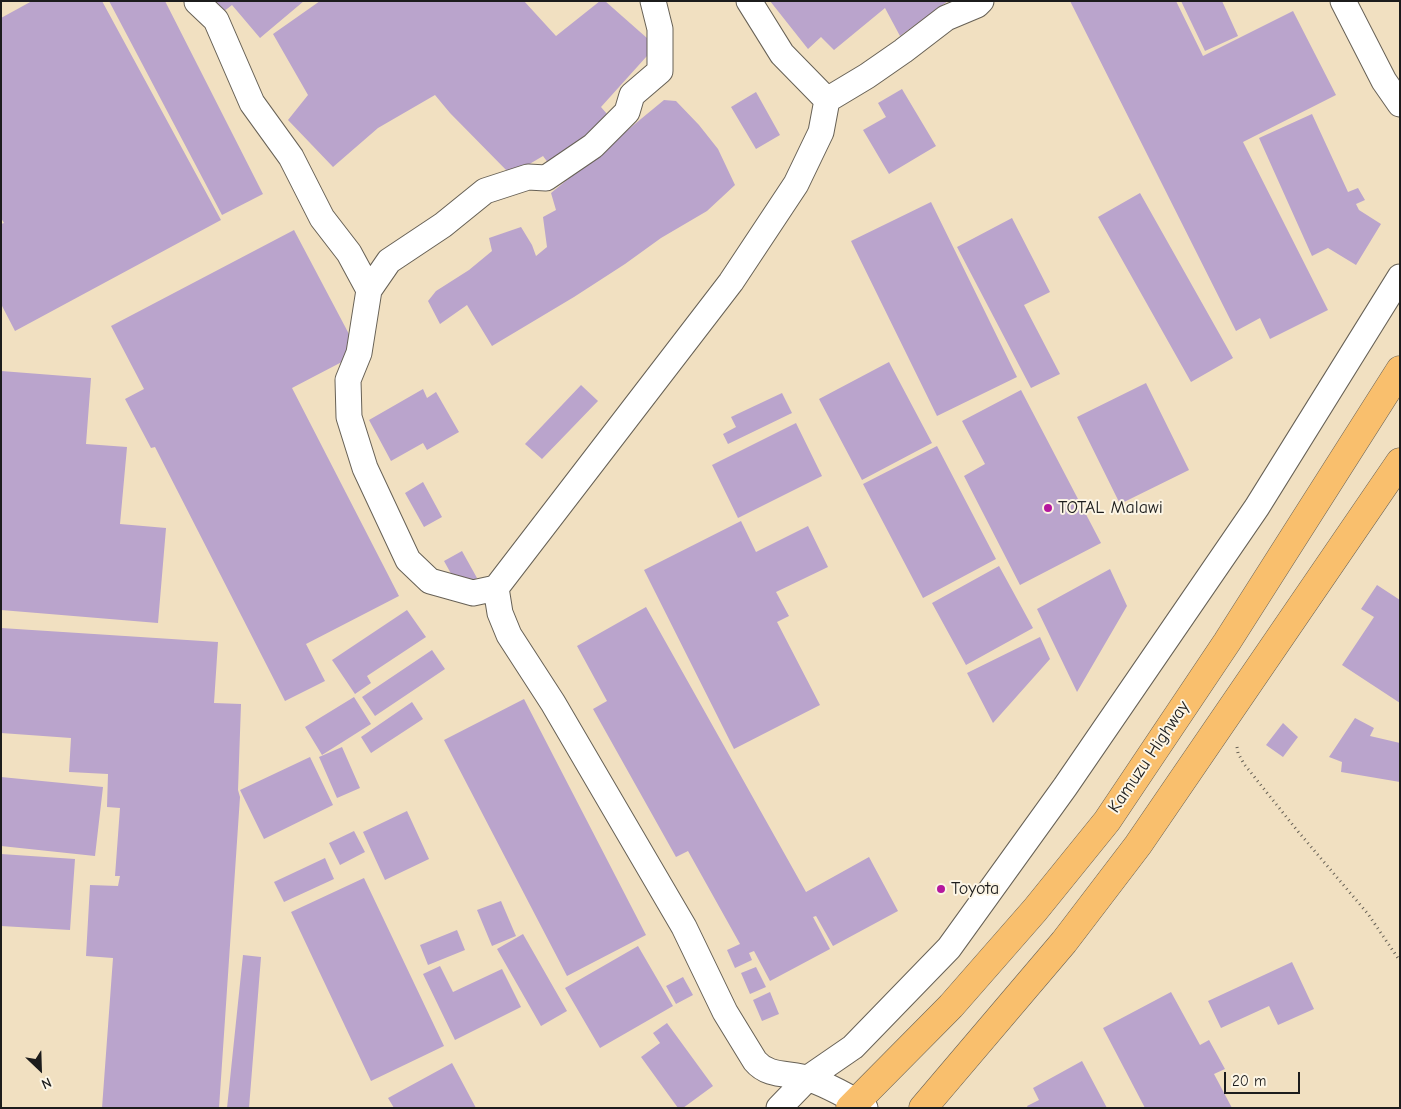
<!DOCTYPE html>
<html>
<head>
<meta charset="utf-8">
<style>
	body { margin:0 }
	#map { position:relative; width:1401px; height:1109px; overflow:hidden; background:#f1e0c1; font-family:"Comic Neue",sans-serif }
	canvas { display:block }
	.frame { position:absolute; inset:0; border:2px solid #1c1c1c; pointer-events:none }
	.north { position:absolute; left:15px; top:1044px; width:50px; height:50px; -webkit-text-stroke:4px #fcf5e5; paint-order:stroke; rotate:156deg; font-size:14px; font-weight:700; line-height:20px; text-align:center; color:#1c1c1c }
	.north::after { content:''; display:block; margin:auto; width:18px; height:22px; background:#1c1c1c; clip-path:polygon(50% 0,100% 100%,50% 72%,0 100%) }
	.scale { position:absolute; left:1224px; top:1072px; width:76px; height:22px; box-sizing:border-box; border:2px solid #1c1c1c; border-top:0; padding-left:6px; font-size:15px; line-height:18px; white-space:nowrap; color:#1c1c1c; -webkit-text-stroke:4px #fcf5e5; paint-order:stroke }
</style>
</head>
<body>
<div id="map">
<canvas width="1401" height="1109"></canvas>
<div class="frame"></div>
<div class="north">N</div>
<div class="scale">20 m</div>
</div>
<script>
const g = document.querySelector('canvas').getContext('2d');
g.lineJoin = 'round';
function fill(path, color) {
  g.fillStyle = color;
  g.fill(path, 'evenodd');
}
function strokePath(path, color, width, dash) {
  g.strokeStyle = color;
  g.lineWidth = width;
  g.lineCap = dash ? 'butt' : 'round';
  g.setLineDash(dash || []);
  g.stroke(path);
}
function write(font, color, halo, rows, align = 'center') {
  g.font = font + ' "Comic Neue",sans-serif';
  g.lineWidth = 4;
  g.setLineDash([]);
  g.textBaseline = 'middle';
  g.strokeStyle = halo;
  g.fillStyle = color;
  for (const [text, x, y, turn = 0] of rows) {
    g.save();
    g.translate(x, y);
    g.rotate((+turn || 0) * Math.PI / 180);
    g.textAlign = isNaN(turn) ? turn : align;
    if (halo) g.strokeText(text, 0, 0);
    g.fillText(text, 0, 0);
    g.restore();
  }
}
const building = new Path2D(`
	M32,1h70l119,219 -206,111 -14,-27v-80l3,-1 -3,-5v-63h1l-1,-2v-135z
	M109,1h56l98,193 -41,21z
	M214,1h90l-44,37 -28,-33 -9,7z
	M320,1h204l32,35 44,-35h5l51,45 -55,61 12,14 -61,47 -9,-12 -32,19 -61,-62 -15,-18 -57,33 -45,39 -45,-47 20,-25 -35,-61z
	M770,1h178l-48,35 -15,-28 -51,42 -13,-13 -13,12z
	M1070,1h106l27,55 90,-45 43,84 -93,47 85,168 -58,29 -10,-21 -24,13z
	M1181,1h41l16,35 -33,15z
	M902,89l34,57 -47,28 -26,-44 23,-13 -8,-14z
	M756,92l24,43 -24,14 -25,-42z
	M664,100l12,1 23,24 19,24 17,36 -28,26 -46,27 -36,26 -51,33 -82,49 -25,-41 -27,19 -12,-23 8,-10 33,-21 23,-19 -3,-13 32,-11 11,18 4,11 11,-9 -4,-30 13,-7 -5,-17z
	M1312,114l36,78 10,-4 7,12 -9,4 3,6 22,14 -25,41 -28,-17 -16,8 -53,-118z
	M1140,193l93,165 -42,24 -93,-165z
	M931,202l86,175 -80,39 -86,-175z
	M1012,218l38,74 -26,13 36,69 -29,14 -74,-141z
	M294,230l65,123 -67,35 107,208 -93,48 19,37 -40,20 -130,-254 -4,1 -26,-49 19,-10 -33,-63z
	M889,362l43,81 -70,37 -43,-81z
	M1,371l90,7 -5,66 41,3 -7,77 46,4 -8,95 -157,-13z
	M1146,383l43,87 -69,34 -43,-87z
	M581,385l17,16 -56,58 -17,-15z
	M423,389l4,9 9,-6 23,40 -32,18 -4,-7 -32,18 -22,-41z
	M1021,390l80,153 -81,42 -56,-109 21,-12 -23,-43z
	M782,393l10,20 -64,31 -5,-10 13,-7 -5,-10z
	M796,423l26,53 -84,42 -26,-53z
	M937,446l59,113 -73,39 -60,-114z
	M423,482l19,35 -18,10 -19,-34z
	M741,521l15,31 52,-26 20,41 -52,25 13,24 -12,6 43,83 -86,44 -90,-179z
	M462,551l15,27 -18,10 -15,-27z
	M999,566l34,62 -67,37 -34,-62z
	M1110,569l17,37 -50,86 -40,-83z
	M1377,585l23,15v103l-58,-38 32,-48 -13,-8z
	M646,607l160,285 63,-35 29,54 -65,35 -17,-30 -3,1 17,32 -60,32 -16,-30 -5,2 3,7 -17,8 -8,-18 13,-6 -52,-93 -12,6 -83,-148 14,-8 -30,-55z
	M407,610l19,27 -59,39 4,7 -16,11 -23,-34z
	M1,628l217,14 -4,61 27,1 -3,86 2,7 -21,311h-117l11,-150 -27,-2 4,-71 28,1 2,-10h-5l5,-68 -13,-1 1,-33 -39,-2 2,-34 -70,-5z
	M1040,637l10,22 -57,64 -26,-50z
	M432,650l13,19 -70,47 -13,-19z
	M354,697l17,27 -49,31 -17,-28z
	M524,699l122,236 -79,41 -123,-236z
	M412,702l11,17 -52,34 -10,-16z
	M1355,718l19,10 -4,8 30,7v39l-59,-10 1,-10 -13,-5z
	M1283,723l15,14 -15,20 -17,-12z
	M342,747l18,41 -23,10 -18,-41z
	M310,757l23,48 -69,34 -24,-49z
	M1,777l102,10 -8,69 -94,-10z
	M407,811l22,48 -44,21 -22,-48z
	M354,831l11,21 -25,13 -11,-22z
	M1,854l74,5 -5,71 -69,-4z
	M325,858l9,21 -50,23 -10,-20z
	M364,878l80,168 -73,35 -80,-169z
	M501,901l15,35 -24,10 -15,-36z
	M457,930l8,20 -37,15 -8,-20z
	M523,934l44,77 -26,15 -44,-77z
	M638,946l35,60 -73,42 -35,-60z
	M243,955l18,2 -12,151h-22z
	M1292,962l22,47 -36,16 -9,-19 -48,22 -13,-27z
	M440,966l13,26 49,-23 19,38 -66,33 -32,-66z
	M756,967l10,20 -16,7 -9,-21z
	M683,977l10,18 -17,9 -10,-18z
	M770,992l9,22 -17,7 -9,-21z
	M1171,992l29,53 9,-5 16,29 -11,5 18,34h-87l-42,-80z
	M667,1023l46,63 -30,22h-5l-37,-51 19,-14 -7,-10z
	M1082,1061l25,47h-79l-1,-2 12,-6 -6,-12z
	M452,1063l24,45h-82l-6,-10z`);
const path = new Path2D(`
	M1237,747l1,6 6,11 52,65 72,85 32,47`);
const minor = new Path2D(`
	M749,1l33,53 45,46 -6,32 -25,52 -65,98 -235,306 4,25 9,22 44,68 131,224 41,85 30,49c14,17 36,11 55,18 14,5 43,19 55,29
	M1343,1l41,80 16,23
	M197,2l19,18 36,83 39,54 31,61 27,35 20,37
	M827,100l40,-24 36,-25 43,-33 31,-13 4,-4
	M496,588l-23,5 -43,-12 -22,-21 -43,-92 -16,-51 -1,-37 11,-27 10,-63 20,-29 54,-36 42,-34 43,-14 18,1 47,-32 34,-34 5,-17 28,-24v-42l-7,-28
	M779,1108l29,-30 45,-31 96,-99 116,-161 192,-280 143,-230`);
const highway = new Path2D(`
	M850,1108l101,-102 84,-96 72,-89 120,-179 173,-272
	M923,1108l141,-166 74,-97 262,-383`);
const markers = [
	[1048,508,5,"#b5179e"],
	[941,889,5,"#b5179e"]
];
const poiNames = [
	["TOTAL Malawi",1058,508],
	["Toyota",951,889]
];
const streetNames = [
	["Kamuzu Highway",1149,757,-56]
];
fill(building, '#baa4cc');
strokePath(minor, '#676156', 27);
strokePath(highway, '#676156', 29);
strokePath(path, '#676156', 3, [1, 4]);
strokePath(minor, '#fff', 25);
strokePath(highway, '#f9bf6d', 28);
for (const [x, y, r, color] of markers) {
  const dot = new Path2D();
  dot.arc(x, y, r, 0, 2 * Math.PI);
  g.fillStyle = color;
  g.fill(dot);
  strokePath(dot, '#fcf5e5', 2);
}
write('18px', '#1c1c1c', '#fcf5e5', poiNames, 'left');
write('18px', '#1c1c1c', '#fcf5e5', streetNames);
</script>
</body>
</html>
